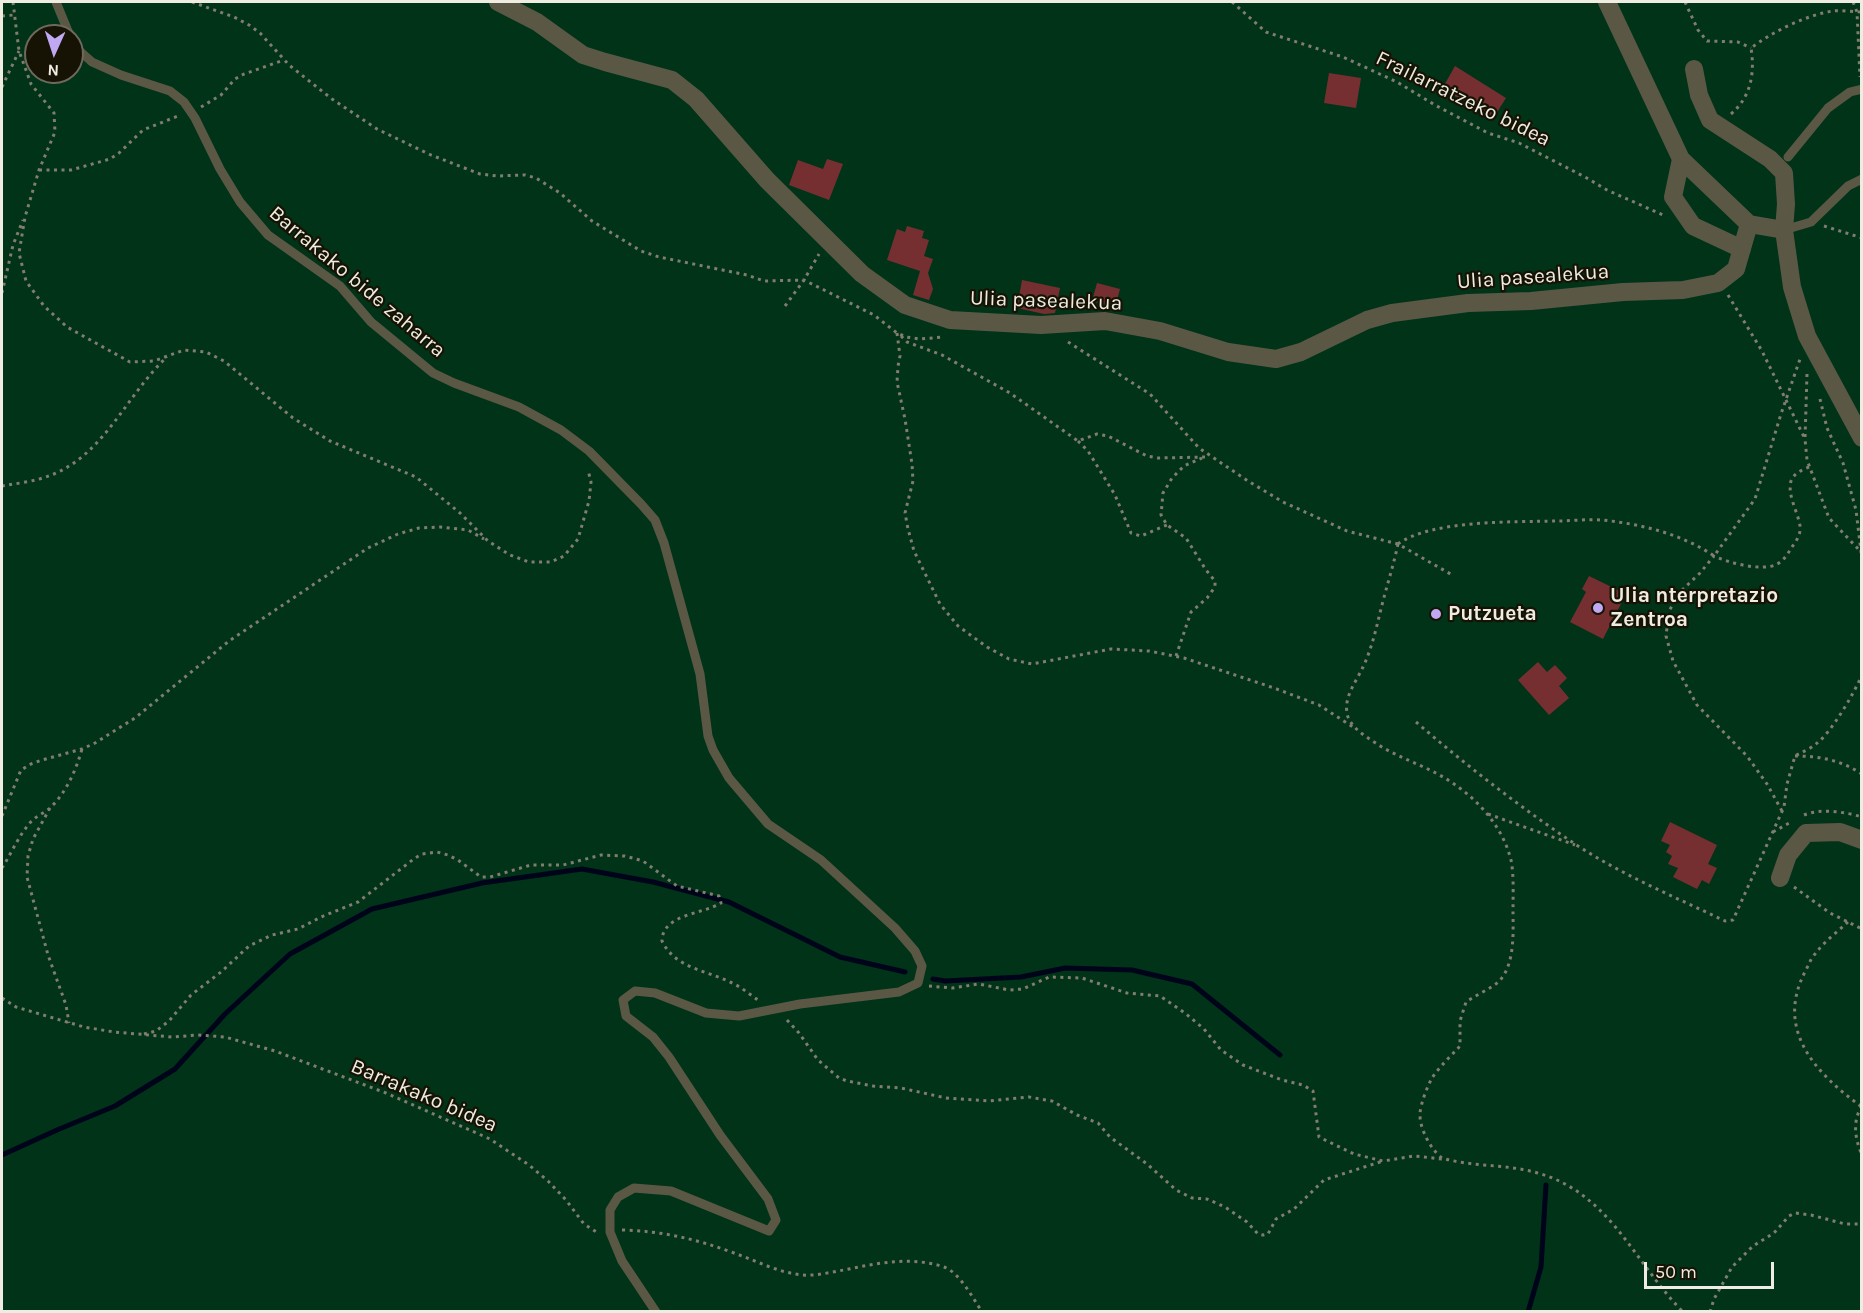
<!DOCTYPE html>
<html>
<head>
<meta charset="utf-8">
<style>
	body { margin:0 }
	#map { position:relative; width:1863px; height:1313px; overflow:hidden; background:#211c0c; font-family:Karla,sans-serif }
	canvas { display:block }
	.frame { position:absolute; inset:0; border:3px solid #efece2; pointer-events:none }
	.north { position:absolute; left:24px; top:24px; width:60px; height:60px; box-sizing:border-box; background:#171304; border:2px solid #6d6a5d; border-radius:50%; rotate:183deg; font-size:16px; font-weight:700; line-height:24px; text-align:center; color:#efece2 }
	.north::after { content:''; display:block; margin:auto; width:21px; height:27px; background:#c1a8f3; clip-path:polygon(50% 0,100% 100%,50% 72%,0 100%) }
	.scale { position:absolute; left:1644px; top:1262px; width:130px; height:27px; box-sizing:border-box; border:3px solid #efece2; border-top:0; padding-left:8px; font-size:18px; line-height:21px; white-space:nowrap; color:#efece2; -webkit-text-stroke:4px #171304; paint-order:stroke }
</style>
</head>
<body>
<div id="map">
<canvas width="1863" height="1313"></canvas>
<div class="frame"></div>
<div class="north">N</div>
<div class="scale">50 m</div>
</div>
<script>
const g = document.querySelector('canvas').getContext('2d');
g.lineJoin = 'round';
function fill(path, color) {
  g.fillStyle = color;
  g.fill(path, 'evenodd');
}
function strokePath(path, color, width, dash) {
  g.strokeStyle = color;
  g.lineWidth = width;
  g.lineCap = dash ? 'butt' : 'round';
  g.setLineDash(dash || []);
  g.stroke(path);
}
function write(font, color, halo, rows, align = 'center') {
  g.font = font + ' Karla,sans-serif';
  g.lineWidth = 4.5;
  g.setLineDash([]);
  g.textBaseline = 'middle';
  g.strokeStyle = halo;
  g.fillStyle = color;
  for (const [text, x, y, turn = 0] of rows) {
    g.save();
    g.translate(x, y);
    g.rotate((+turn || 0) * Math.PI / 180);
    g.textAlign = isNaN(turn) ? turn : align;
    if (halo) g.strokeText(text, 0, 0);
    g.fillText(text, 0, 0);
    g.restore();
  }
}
const green = new Path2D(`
	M2,2h1859v1309l-1859,1zM36,36h36v36h-36z`);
const stream = new Path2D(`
	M933,979l12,2 76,-4 44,-9 67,2 60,14 88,71
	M2,1155l55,-25 58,-24 60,-37 50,-55 65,-60 82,-45 110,-26 100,-14 71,13 76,20 111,55 65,15
	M1528,1312l13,-45 5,-82`);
const building = new Path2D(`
	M1455,66l51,32 -12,19 -52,-28z
	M1329,73l32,5 -5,30 -32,-5z
	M827,159l16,5 -14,36 -40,-15 9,-25 25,9z
	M907,226l17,5 -2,7 7,2 -5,16 9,3 -5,14 5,16 -4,11 -16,-5 7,-24 -33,-11 10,-31 8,3z
	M1022,280l38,8 -5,25 -11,1 -27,-6z
	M1097,283l23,6 -5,19 -23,-7z
	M1589,576l37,18 -23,45 -33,-17 16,-30 -4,-3z
	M1538,662l9,10 8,-7 12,13 -8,8 10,12 -20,17 -31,-35z
	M1670,822l47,23 -9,19 9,4 -8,16 -7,-4 -5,9 -24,-12 5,-9 -10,-4 4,-8 -6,-4 4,-7 -9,-4z`);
const path = new Path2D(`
	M13,2l6,49 12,33 23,29 1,19 -16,38 -14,47 -6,36 7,28 18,25 23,21 63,35 24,-1 30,-11 22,2 18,9 69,57 37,23 86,36 44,36 28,28 22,14 19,7h22l13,-6 14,-17 11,-38 2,-19 -3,-12
	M192,2l42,15 15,8 11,8 29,32 43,34 45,30 54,26 49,19 17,2 28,-1 11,3 24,15 32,28 49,30 18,6 88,18 17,6 40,-1 70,35 23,18 9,4 14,2 23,-2
	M1232,2l34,30 77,25 54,25 38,23 53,28 31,10 66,34 22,13 56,25
	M1685,2l13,28 9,11 31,1 13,6
	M1853,2l4,10 3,65
	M2,16l12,-1
	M2,87l17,-36
	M201,107l20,-12 14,-16 9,-5 40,-14
	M1731,114c20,-17 24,-41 20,-66 21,-16 55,-33 82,-37 9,-1 20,1 29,1
	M39,170h32l39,-11 9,-6 24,-23 35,-14
	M1824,226l38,12
	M2,293l11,-48 10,-25
	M1728,295l34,56 43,88
	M785,306l19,-26 15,-26
	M897,333l3,23 -2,10 -1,16 8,37 7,45 1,17 -8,32 3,16 6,22 26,53 18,22 29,21 22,12 23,5 79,-15 38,2 35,7 90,30 45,17 34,22
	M901,336l6,6 35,13 68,38 68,48 19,-7 11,2 39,20 11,2 47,-1
	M1068,342l82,52 49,54 49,33 35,21 64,29 51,13 56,32
	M1807,374l-2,65 2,21 22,58 33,35
	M1820,399l7,29 16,35 13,47 6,50
	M1078,441l10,10 27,44 16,38 10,3 26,-11
	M2,486c17,-3 37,-5 54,-13 50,-22 72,-80 111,-116
	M1398,544c-4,19 -10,38 -15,57 -6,23 -10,45 -20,66 -7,15 -21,32 -15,50 5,12 16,18 26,25 22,15 47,22 69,35 31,18 59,47 68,83 3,15 2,34 2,50 0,23 3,62 -20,76 -8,5 -18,10 -27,16l-6,19v25c-9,10 -20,20 -28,32 -5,9 -11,25 -12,35 -1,15 11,37 22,45 30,9 62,6 92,14 75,19 99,89 149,140
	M1398,544c32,-24 117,-22 158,-23 15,0 31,-2 46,-1 39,4 80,14 112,36l41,-57 26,-85 19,-55
	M1176,656l15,-44 16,-14 8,-11v-6l-9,-11 -20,-32 -19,-13 -6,-10 2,-22 9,-15 12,-12 18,-8
	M1416,722c51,44 104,85 159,122 47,31 100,53 150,77l8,-1 51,-113 3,-23 8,-28c7,-4 15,-7 21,-12 16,-12 38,-51 46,-69
	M1795,756c25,0 45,4 67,18
	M50,808l-17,31 -5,17 -1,21 21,78 18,50 3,18
	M1782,811l-15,-27 -20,-28 -50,-51 -24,-44 -7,-25 3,-25 11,-19 20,-19 14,-17c15,7 49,16 63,8 7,-3 11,-11 15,-17 5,-7 9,-13 8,-21 -2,-14 -13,-31 -9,-45 3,-8 11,-11 18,-14
	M1488,814l87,31
	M1804,815c17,-7 41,-3 58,2
	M2,816l19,-46 10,-6 11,-4 40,-11 13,-6 40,-25 94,-77 139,-93 30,-14 21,-6 21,-1 28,3 16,9
	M1773,832l18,-10
	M2,868c9,-14 16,-31 27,-44 6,-8 16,-11 22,-17 16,-16 25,-37 31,-58
	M1794,887l36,26 32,16
	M1848,922c-11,10 -24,20 -33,32 -4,4 -6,10 -9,16 -32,59 9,103 56,137
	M929,986l23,2 27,-4 30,6 14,-1 26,-12 33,1 45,15 33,3 25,17 19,16 17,21 22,15 39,15 21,5 10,6 6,46 35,17 29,7 31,-5 28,3
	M2,998l14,9 68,20 30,5 58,5 26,-2 27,2 50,14 111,42 104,46 39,26 19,16 18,19 18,24 14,9
	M787,1020l12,13 19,27 21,18 8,3 26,5 28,2 45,10 43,3 40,-4 23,4 25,14 21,8 12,14 37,27 29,26 16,8 15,1 18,8 22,15 11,12 5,1 5,-1 8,-15 18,-10 30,-29 59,-19
	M144,1034l12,-3 13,-10 22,-26 30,-23 28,-26 23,-11 26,-6 23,-12 37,-15 57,-44 7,-4 15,-2 11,3 10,5 23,17h9l41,-12h32l38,-10 24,1 18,5 34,25 42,10 2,7c-17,11 -59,11 -59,38 13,27 43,29 68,41 10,4 19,12 28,18
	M1862,1106c-10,15 -7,33 0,49
	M622,1230c40,1 74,9 112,23 23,8 45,20 69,22 14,1 28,-3 41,-5 34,-7 67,-14 100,-3 15,5 29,31 38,45
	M1710,1312l4,-13 18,-32 21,-21 21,-13 15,-17 6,-3 16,2 34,9h17`);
const lane = new Path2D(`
	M56,2l14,34
	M72,40l2,6 18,16 29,13 49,16 14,11 11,16 25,51 20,33 28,33 72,51 31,36 62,51 21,10 65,24 42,23 28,21 52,53 14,16 9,23 36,131 8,62 5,14 16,28 39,46 53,36 74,68 20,23 7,15 -4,17 -19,9 -99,12 -61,12 -33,-3 -51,-20 -20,-2 -12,9 3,16 27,21 16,20 51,78 48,64 8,21 -7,11 -98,-40 -37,-3 -16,9 -8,13v22l12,29 34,51
	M1788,157l40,-49 22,-16 12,-3
	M1784,230l27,-8 37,-36 14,-7`);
const street = new Path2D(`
	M498,2l39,20 46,33 22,7 67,18 24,19 71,81 95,94 43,31 45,15 91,5 64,-4 55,10 68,21 48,7 25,-7 66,-32 25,-7 76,-10 63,-2 92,-9 60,-2 35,-7 18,-14 13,-45
	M1607,2l74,157 68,65 35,6
	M1694,69l5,26 11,25 60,39 14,14 2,31 -2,26 8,57 15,49 55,102
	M1681,159l-8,38 20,29 49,23
	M1780,878l8,-23 18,-22 34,-1 22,8`);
const markers = [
	[1598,608,6,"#c1a8f3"],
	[1436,614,6,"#c1a8f3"]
];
const streetNames = [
	["Frailarratzeko bidea",1463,99,26],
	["Ulia pasealekua",1533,277,-4],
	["Barrakako bide zaharra",357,282,40],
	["Ulia pasealekua",1046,301,2],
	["Barrakako bidea",424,1096,23]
];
const poiNames = [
	["Ulia nterpretazio",1610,596],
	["Zentroa",1610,620],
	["Putzueta",1448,614]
];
fill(green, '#003318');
strokePath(stream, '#00041a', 5);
fill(building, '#762f31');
strokePath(path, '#817d6f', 3, [3, 4.5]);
strokePath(lane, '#5b5745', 9);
strokePath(street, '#5b5745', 18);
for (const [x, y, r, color] of markers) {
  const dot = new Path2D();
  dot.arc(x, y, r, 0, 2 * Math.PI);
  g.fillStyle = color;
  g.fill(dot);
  strokePath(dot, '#171304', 2);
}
write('21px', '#efece2', '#171304', streetNames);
write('bold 21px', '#efece2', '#171304', poiNames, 'left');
</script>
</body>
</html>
